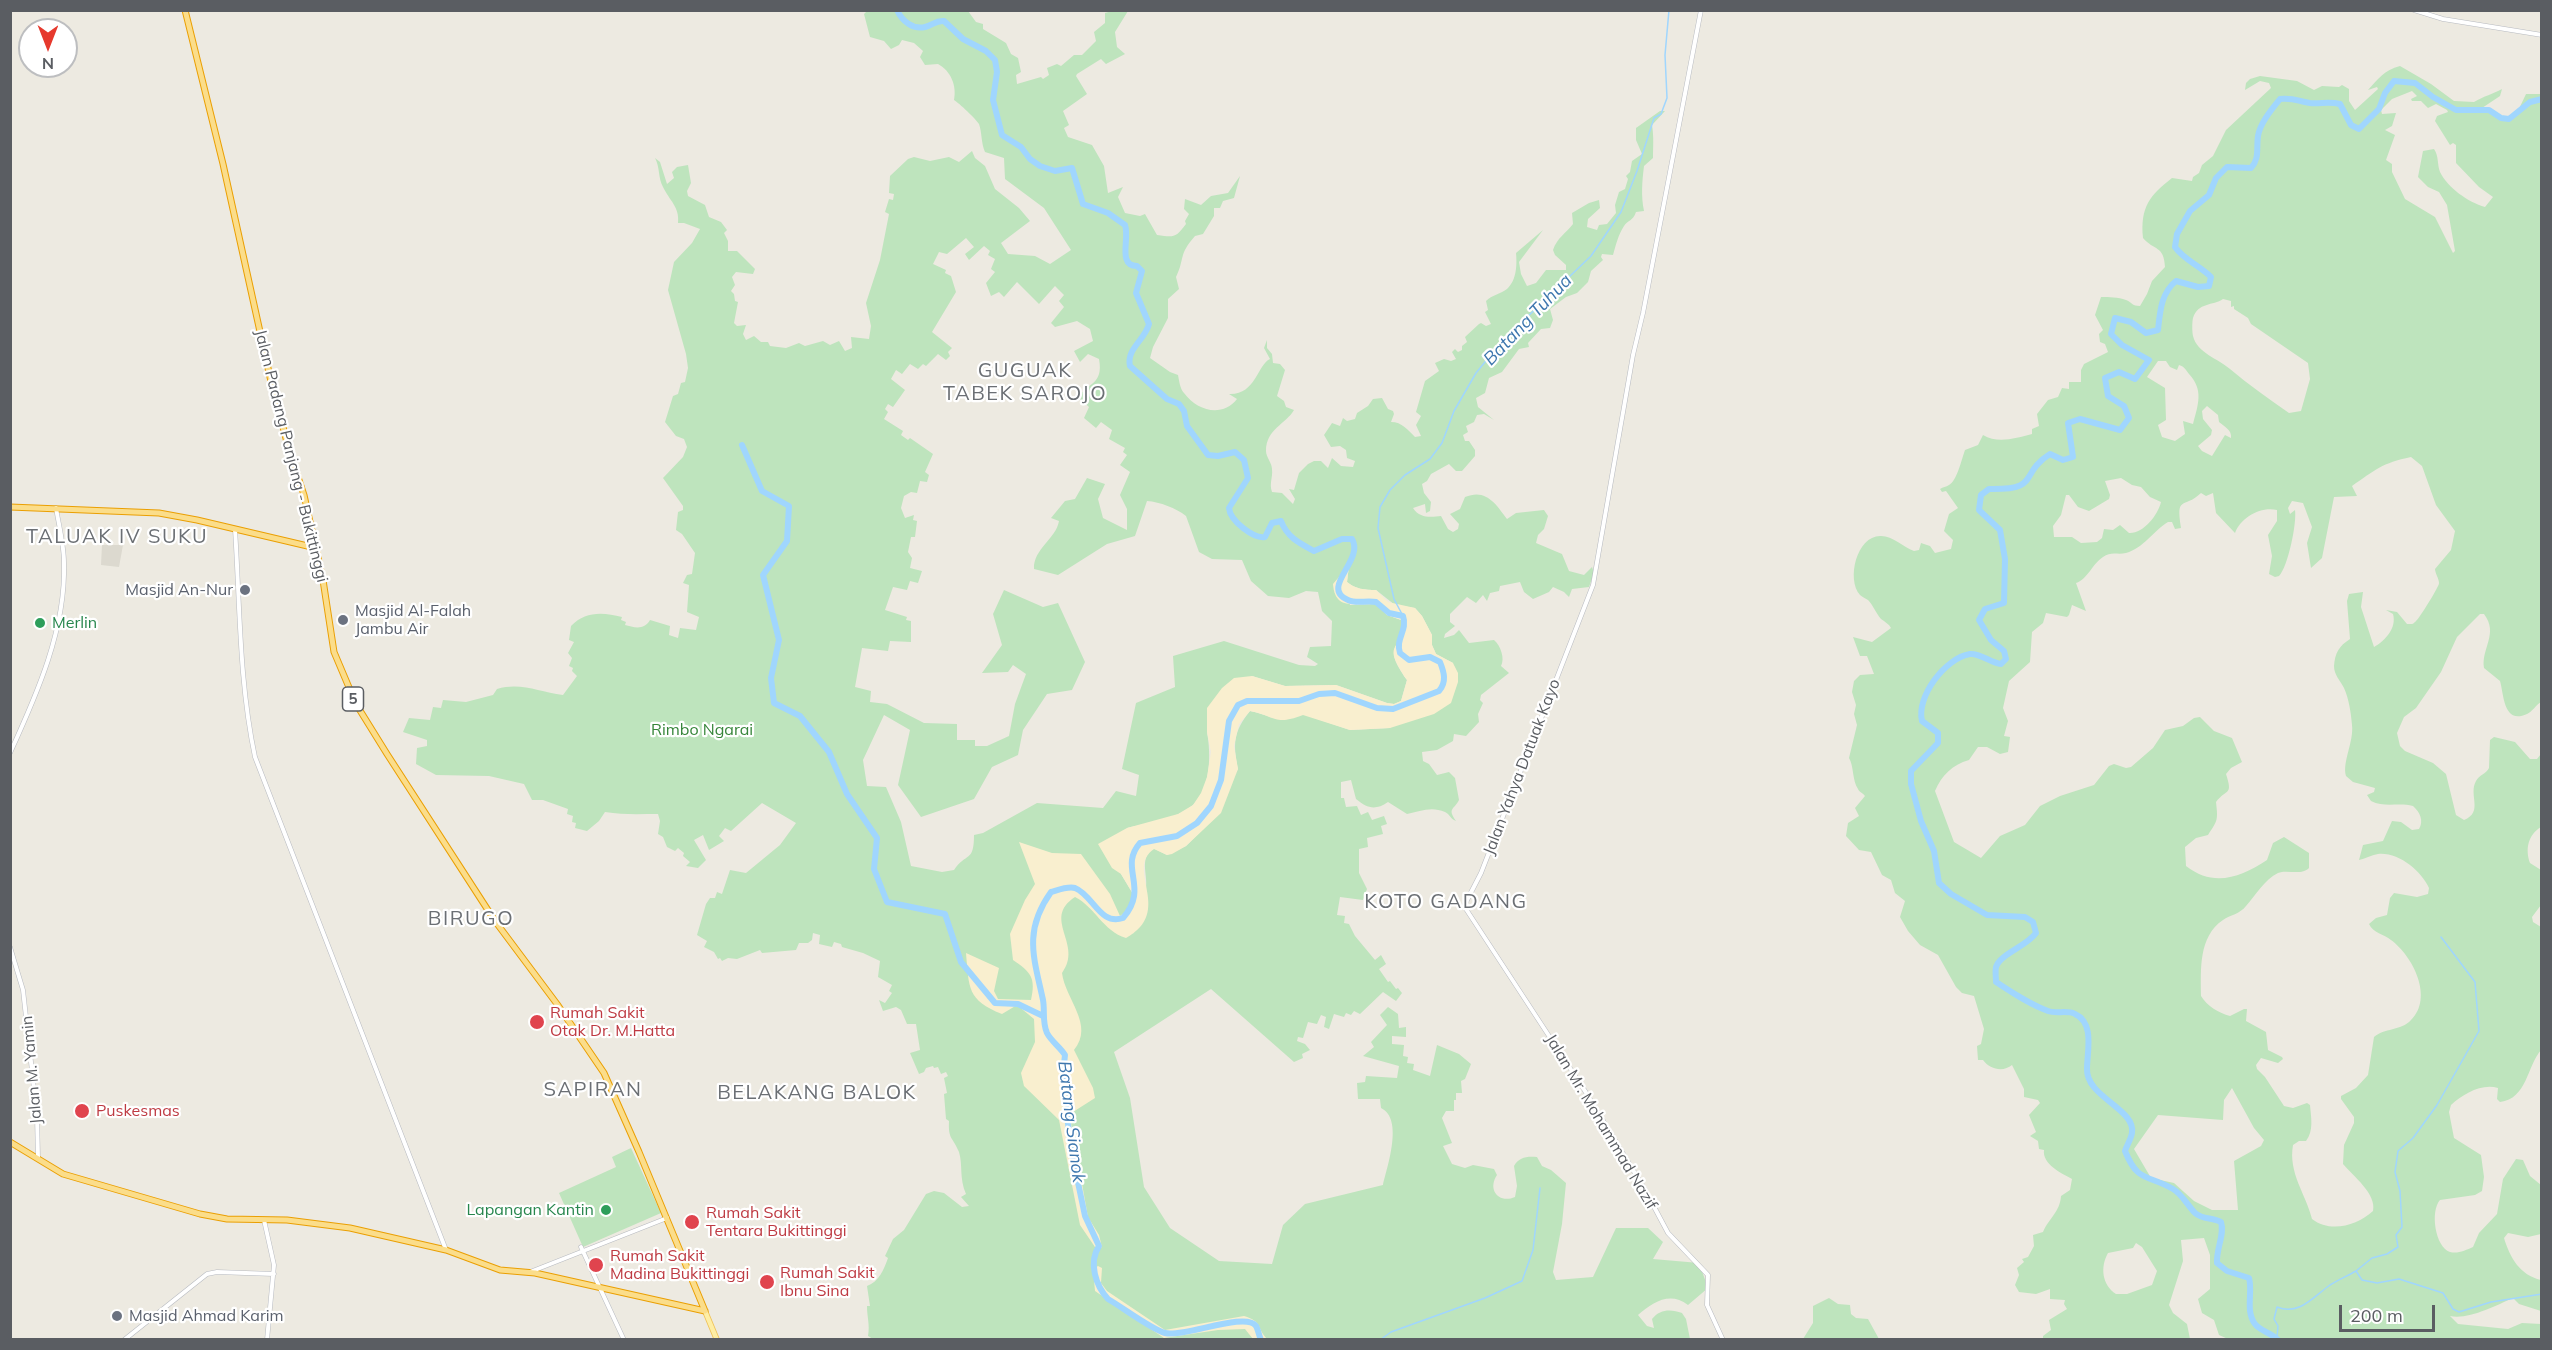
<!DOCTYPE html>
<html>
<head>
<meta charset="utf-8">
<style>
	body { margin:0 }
	#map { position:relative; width:2552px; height:1350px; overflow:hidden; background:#edeae1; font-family:Mulish,sans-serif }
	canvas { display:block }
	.frame { position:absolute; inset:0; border:12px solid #5a5d62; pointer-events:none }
	.north { position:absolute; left:18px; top:18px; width:60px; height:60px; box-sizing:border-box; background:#fff; border:2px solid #bdbec0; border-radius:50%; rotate:180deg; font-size:16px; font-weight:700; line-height:24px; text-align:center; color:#5a5d62 }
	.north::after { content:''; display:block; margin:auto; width:21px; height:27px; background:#e6392d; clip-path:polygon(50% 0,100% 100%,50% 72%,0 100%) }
	.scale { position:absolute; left:2339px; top:1305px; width:96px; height:27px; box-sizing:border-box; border:3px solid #5a5d62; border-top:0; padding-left:8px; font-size:18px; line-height:21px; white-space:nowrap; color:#5a5d62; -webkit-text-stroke:4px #fff; paint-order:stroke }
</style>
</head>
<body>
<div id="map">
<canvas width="2552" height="1350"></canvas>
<div class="frame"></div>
<div class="north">N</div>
<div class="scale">200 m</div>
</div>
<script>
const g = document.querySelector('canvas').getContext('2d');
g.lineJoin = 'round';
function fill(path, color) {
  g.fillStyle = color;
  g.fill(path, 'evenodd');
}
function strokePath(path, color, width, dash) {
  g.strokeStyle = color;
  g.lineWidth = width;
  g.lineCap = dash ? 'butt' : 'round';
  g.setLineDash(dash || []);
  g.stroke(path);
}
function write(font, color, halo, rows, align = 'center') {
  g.font = font + ' Mulish,sans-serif';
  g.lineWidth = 4.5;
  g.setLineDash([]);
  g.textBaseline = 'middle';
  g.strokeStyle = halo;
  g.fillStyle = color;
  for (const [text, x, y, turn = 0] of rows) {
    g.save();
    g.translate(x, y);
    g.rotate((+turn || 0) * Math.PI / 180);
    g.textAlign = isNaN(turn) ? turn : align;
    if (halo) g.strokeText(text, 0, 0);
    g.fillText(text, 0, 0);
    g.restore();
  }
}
const education = new Path2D(`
	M102,545h21l-4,22 -18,-2z`);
const green = new Path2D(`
	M867,11h101l8,11 7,2v5l23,14 5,11 7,4 3,14 -5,3 1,9 24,-7 2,2 6,-4 -2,-7 10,-4 4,2 13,-11h8l14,-14 -2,-9 11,-9v-10l7,-2h16l-13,21 2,15 8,7 -19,10 -5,-5 -24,15 -1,2 11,18 -24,17 6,14 -5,3 4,9 24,8 12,21 4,27 15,-6 -5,10 7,16 15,3 5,-2 12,21c16,2 18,4 29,-11l-1,-3 4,-7 -5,-5 1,-10 16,6 10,-9 17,-3 12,-17 -6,22 -11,3 -3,7h-6v8l-11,18 -8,2c-17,19 -10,23 -19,41l3,12 -11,10v19l-15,29 -3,11 20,14 8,3c1,5 2,14 6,18 14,19 39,24 53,6l-8,-5c27,1 28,-29 41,-35l-6,-11 3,-8v8l5,6 1,9 7,1 5,6 -8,26 7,5 2,6 8,3c-8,14 -28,19 -28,41 0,6 6,12 6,18 1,9 -3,14 0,23l10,1 11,11 2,-5 -6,-10 5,1 5,-17 9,-9 6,-3h7l7,7 4,-10 9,8 12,1 2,-6 -8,-3 -1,-8 -6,-4 -9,1 -7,-12 8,-12 8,3 3,-8 4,3 8,-2 2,-6 11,-7 5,-7 9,-1 6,11 5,2 1,3 -3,8c11,0 17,8 24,15l6,-1 -5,-11 5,-9 -5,-4 9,-31 14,-10 -4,-8 9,-4 7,2 5,-2 -4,-7 3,-3 3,3 4,-2v-4l5,-4 -2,-5 14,-13 2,-1 5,3 5,-2 -6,-12 3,-2 -2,-9c6,-6 14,-7 21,-12 10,-9 10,-25 9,-36l27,-23 -24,32 2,12 6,12 9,-3 10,-13h20v-5l-11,-10 -2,-5c4,-12 13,-17 20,-26l-1,-11 17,-10 10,-3 1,8 -12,11 -1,8 10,3 2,-5 8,-1 9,-11 -1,-8 4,-13 6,-3 3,-10 -2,-3 4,-4 2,-11 10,-7 -6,-14v-12l24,-17h5l-13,14c2,12 1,22 1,33l-9,8c-2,16 -3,30 0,45l-8,1c-3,9 -8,8 -12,14 -6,9 -8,19 -11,29l-11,-1 -1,3 2,3 -12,11 -3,11 -11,11 -11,4 -16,12 3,11 -3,8 -9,1 -13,14 1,4 -10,2 -17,23 -13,6 -4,15 -9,5 2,9 16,13 -10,-6 -7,1 -3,7 -8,4 2,6 -5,3 2,6h4l6,9v6l-13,15h-6l-7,-7 -18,10 -4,7 -5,3 2,9 7,9 -1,9 -4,2 -1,-9 -12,4c7,11 19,9 28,8l7,13 5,3 5,-3 1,-5 -9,-10 10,-5 5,-12c21,-9 31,7 42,22l9,-6 28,-3 4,6 -4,13 -6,6 -2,8 26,11 7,17 15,4 8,-8 2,6 -5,14 -17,2 -3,8 -5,-5 -11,-5 -4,5 -16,7 -9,-7 -4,-10 -20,4 -1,5 -9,2 -3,8 -4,-6 -7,8 -9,-6 -17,17v8l5,4 -10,8 -1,4 10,-3 5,-5 10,13 25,-3c7,6 11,19 7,26l8,7 -28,22 -1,5 3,3 -5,11 1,8 -13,14 -12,-2 -1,7 -16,9 -15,2 1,9 6,3 8,11 12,-3 6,6 4,22c-5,10 -12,8 -3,21 -6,-2 -6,-7 -11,-9 -13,-6 -25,-1 -38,2l-19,-12c-13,9 -21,6 -32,-3l-5,-19 -10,2v16h3l2,9 11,-1 4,9 7,-3 4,8 12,-4 3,8 -6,2 2,8 -16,4 1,9 -9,2v24l8,16 -4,11 -23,-3 -3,18 8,1 -1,7 5,1 6,12 20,24 6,-5 5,9 -7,5 9,13 2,-1 6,8 2,-1 4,5 -6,8 -13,-9 -23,22 -6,-3 -3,4 -5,-2 -2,4 -10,-3 -5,15 -5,-2 2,-10 -5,-2 -4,9 -9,-2 -5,16 -5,-1 -1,4 8,3 5,6 -8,4 1,4 -9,4 -83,-73 -97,63 16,46 14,89 26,41 49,33 53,3 11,-39 22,-21 78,-19c4,-18 21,-66 -2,-77l-1,-9h-22l-1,-16 8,-1 1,-6 31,2 2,-12 -36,-10 11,-9 -3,-5 16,-17 -7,-10 8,-8 10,7 1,14 7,-1v10l-14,-1v8l12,1 -1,11 5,1 -1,6 7,1 -1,6 17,6 7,-31 22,9 12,10 -6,15 -4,2 1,12h-6v7h-2v11h-8l-4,7 10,25 -9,3 9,18 13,4 8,-3 21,4 3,6c-10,15 2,29 18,22l2,-11 -3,-20c5,-9 13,-10 23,-9l5,9 9,4 15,13 -4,41 -9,48 3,8 37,-3 23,-49h32l15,14 -10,17 46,4 9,25 -20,17c-18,-14 -35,-3 -50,10l9,11 7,2 -2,-9c8,-10 19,-10 30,-6l4,6 4,20h-817l-5,-3c2,-12 -1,-18 -1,-30h3l-3,-20c12,-4 17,-17 21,-28l-3,-2 8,-17 11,-9 22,-36 8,-3 10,2 18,14 7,-1 -8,-9 5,-3c-7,-16 -3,-29 -7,-42 -6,-15 -11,-12 -10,-31l-3,-2 -2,-25 3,-1 -3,-15 4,-2 -2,-4 -5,2 -3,-7 -4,1 -1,-2 -7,2 -2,4 -5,2 -9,-21 10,-3 -4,-26h-9l-6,-14 -5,-3 -13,4 -4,-11 6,3 7,-10 -3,-2 3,-6 -14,-8 2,-16 -17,-8 -21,-6 -1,-3 -7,-2 -2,5 -13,-3 1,-9 -7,-2 -1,7 -4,3h-9l-3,7 -34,3 -2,-3 -23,9 -9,-1 -6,3 -2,-3 -2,1 -4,-7 -10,-5 3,-6 -10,-6 9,-31 4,-6h5l2,-6 5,2 8,-24 16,3 34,-28 16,-22 -34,-20 -31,28 -6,-3 -6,8 5,5 -15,9 -6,-15 -9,5 12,20 -8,8 -12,-2 4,-4 -7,-6 1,-3 -6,-5 -3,3 -8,-4 -4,-10 -5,-3 2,-13 -2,-7c-19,0 -35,1 -53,-2l-6,9 -12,10 -12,-3 1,-5 -4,-1 1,-6 -6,-2 1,-5 -25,-9h-11l-8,-16 -35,-8 -53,-1 -20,-11 1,-16 10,-2v-6l-24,-8 6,-14 21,2 3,-13 8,1 2,-8 23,2 27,-7 4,-6c24,-7 42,3 66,6l14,-19 -5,-5 1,-3 -4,-2 3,-8 -4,-5 6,-11 -5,-2 2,-14c14,-15 32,-14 51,-9l-1,3 5,2 -1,3c8,2 19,6 25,-5l20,6 -1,9 9,3 2,-10 16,2 3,-13 -12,-5 2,-27 -6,-2 4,-8 5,-1 3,-21 -13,-19 -6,-4 2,-18 5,-2v-4l-20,-28 20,-21 4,-10 -3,-8 -8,-3 -11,-14 8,-26 5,-2 3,-11 4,-1 3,-14 -2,-14 -18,-64 6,-28 18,-19 8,-14 -16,-6h-6c2,-16 -9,-23 -15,-36 -5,-9 -3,-20 -8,-29l5,4 7,22 7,-6 -2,-6 5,-5 11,-2 3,18 -4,8 1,5 17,9 4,12 12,5 6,8 -3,3 4,8v10h9l18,18 -2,5 -17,-2 -4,5 3,8 -4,6 3,3 1,7 3,1 -4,21 3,3 9,-1 -3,9 3,6 8,-4 7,6h7l2,4 16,2 13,-5 6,3 18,-5 7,4 9,-4 6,10 7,-3 -1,-11 18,2 2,-13 -5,-23 14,-43 9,-46 -4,-2 4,-13 4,1 1,-6 -5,-1 1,-17 18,-17 6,-2 16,4 19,-4 10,5 13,-11 3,7 10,8 10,23 24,19 11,13 -29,22 7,11 27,2 15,8 21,-14 -27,-42 -39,-29 -1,-21 -19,-6c-4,-9 -3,-20 -6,-28 -3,-5 -20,-21 -25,-24 3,-14 -3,-29 -16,-36l-13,1 -5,-8 3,-6 -9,-8 -12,-3 -3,5 -8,4 -7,-8 -14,-4 -6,-23zM966,238l8,9 -9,7 4,6 15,-14 6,5 -2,4 7,4 -4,10 4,3 -9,11 5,13 8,-4 5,5 13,-15 22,22 16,-18 9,9 -5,6 5,6 -13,16 4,4 22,-6 13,8 3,12 -19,10 6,11 8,-8 11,5c5,27 -13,23 -20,39l10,9 -5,11 12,10 5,-6 11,8 -3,9 16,9 -2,4 4,3 -7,10 10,7 -10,23 7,14v21l-24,-12 -5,-19 7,-15 -18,-6 -12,21 -10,2 -14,17 8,3c-3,18 -26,28 -25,48l24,6 49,-31 28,-8 12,-35c13,1 29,7 39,15l13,36 13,7 30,1 9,21 17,15 21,2 17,-7 12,1 4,19 10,10 -1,25 -21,1 -3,10 11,7 -3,2 -16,-1 -75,-24 -51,15 2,31 -39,16 -14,66 17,6 -3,21 -20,-5 -13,17 -66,-5 -54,30 -9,2c0,28 -8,17 -20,35l-12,2 -31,-6 -10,-44 -15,-35 -19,-1 -4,-26 21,-45 26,15 -12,55 23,32 53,-18 18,-32 26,-12 5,-25 24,-36 25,-4 13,-28 -27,-59 -15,4 -39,-17 -11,24 9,31 -20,28 26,-1 5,-7 13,9 -11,30 -6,32 -22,10h-12v-6h-18v-16l-33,-1 -37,-19 -17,-2 1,-11 -16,-4 7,-39 26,3 2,-10 21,1v-21l-5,-1 1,-3 -22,-7 8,-23 14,3 3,-9 8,2 4,-12 -12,-3 2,-10 -4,-6 3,-15h4l2,-16 -4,-1 1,-5 -9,3 -4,-10 3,-12 7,-4 6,1 3,-12 7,1 2,-7 -4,-3 8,-18 -23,-16 -2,2 -7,-5 2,-4 -19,-12 4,-7 -3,-3 3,-5 5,3 12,-17 -14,-11 5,-9 6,4 8,-10 8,5 5,-5 3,2 12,-12 8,6 4,-4 -2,-4 4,-4 -20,-16 24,-40 -5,-16 -6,-3 1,-3 -13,-6 6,-12 8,2zM1349,566l-2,16c8,7 18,8 29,8l19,15 20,3 7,8 10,19v10l4,9 17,9 -63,65 -40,2 -47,-16c-25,11 -29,2 -53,-3 -17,21 -17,33 -12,58l-36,61 -16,16 -19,9 -14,-7c-14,11 -5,26 -7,40 -1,15 -9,31 -13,46l-5,-24 5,-16 -12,-20 6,-46c19,-5 52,-9 67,-24 17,-17 17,-50 13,-72l45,-56 33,10 51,-1 51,18 7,1 7,-3 6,-21c-26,-37 -5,-28 -3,-59l-17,-6 -11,-11 -26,1 -8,-33z
	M2400,66l31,18 23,17 20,1c10,-6 19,-8 28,-13l-2,7 -18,12 22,11 13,-6 9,-19h15v608c-5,3 -9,10 -14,12 -24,11 -23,-20 -27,-33l-16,-13c-3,-20 15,-34 0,-54h-4l-23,23 -16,35 -25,36 -12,9 -7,16 3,13 5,5 28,12 13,11 10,41 8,5c20,-8 4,-25 12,-39 3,-6 10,-7 13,-13l1,-28 4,-3 21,5 15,17h7l4,-5v73c-13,8 -16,22 -11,36l11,7v35l-9,12 1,5 8,5v123c-14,16 -14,49 -41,52l-3,-3 1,-11c-16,-5 -35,6 -47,17l-2,7 5,26 27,17 3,22 -2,14 -7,4 -35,5c-10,11 -5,47 10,52 8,2 16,-2 23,-5l6,-14 18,-19 6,-35 13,-20 7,1 7,16 11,9v49l-13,3 -20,-4 -4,5c6,20 16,37 37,42v31l-22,-7 -6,-6c-18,8 -45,22 -63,18l8,8 50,5 14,-6 19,1v15h-313l-9,-4 -5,-15 -12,-7 -4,-14 12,-10v-34l-6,-17 -23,2 2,21 -14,44 4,8 14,11 3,15h-147v-3l8,-6 -2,-10 18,-11 -3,-5 1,-4 -15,-1v-10l-14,5 -17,-2 -4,-7 4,-10 -2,-7 7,-6 -2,-3 6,-2 6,-11 -1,-11 10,-3c6,-14 17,-20 18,-36l9,-6 2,-11c-11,-6 -30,-15 -28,-29l-5,-1 -1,-8 -8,-5 6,-4 -7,-17 11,-12 -2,-3 -14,-3v-8l-12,-24c-8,7 -22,5 -29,-5h-5l-1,-14 4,-2 3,-15 -10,-33 -12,-3 -6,-6 -18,-32 -18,-10 -12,-14 -8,-14 5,-16 -10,-8 -4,-13 -9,-5 -11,-23 -12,-2 -13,-14 2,-13 11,-7 -4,-8 10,-12c-2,-3 -6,-4 -7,-7 -6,-9 -4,-23 -9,-31l8,-33 -3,-11 2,-9 -4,-13 2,-11 6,-6 14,-1 -7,-18h-7l-7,-19 19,5 19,-14c-2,-4 -6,-6 -10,-9 -5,-6 -8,-14 -13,-19 -3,-2 -6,-3 -8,-5 -14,-16 -3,-60 21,-59 12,0 22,11 33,15l5,-1 2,-7 9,3 5,7 16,-4 2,-9 -9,-9 5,-17 9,-6 -12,-17 -4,1 -2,-3c3,-2 6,-2 9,-4 8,-4 13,-27 16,-35l13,-5 5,-10c15,9 33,3 49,-1v-5l7,-3 -2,-12 11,-14 10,-3 4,-9 7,1v-7h12v-12l3,-6 24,-12 -3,-8 -5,-2 -1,-8 4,-4 -8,-15 6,-18c8,0 17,0 25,3 7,3 6,6 14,6l7,-12 5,-13 13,-14c-1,-22 -11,-16 -22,-29 -3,-31 7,-43 29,-60l20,3 1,-4 6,-4 3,-8 11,-9 13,-26 45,-42 -2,-5 -9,-2 -15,9 1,-7 4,-4 10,-3 37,5 17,9 8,-4 17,1 3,-2 7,4v12l6,9 23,-21 -1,-2 -9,3c10,-11 16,-20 32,-24zM2412,91l5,5 -6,3 1,2h9l7,7 8,-4 11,6 1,2 -11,4 -2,5 15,24 3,-2 3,2v18l23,24 14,10 -8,10c-17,-5 -37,-19 -45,-35 -3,-8 -1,-16 -6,-23l-11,2 -5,26 10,10 11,5 8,13 8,46 -2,2 -18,-36 -30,-18 -13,-27v-8l-6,-4 9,-25 -10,-5 7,-4 4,-13 -14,1 -1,-4 11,-11zM2223,299l8,2v6l3,-1v3l14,9 3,6 57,39 2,16 -9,32 -12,2c-20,-14 -40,-28 -59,-44 -11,-10 -33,-16 -37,-33 -1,-4 -1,-14 0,-18 5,-16 20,-12 30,-19zM2158,361h8l4,6 7,3 2,-5c6,2 6,4 10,9 15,16 9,31 4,50l-10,-3 2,13 -10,7 -13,-4 -4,-12 8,-5 -1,-32 -18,-11zM2207,406l11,9 1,7c6,5 13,8 12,16l-6,-3 -13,21 -10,-5 -4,-5 13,-11 1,-5 -9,-11 -1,-8zM2411,457l11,9 14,39 19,26 -4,19 -16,19c0,4 4,10 4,14 1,2 -20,36 -23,38 -4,4 -3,3 -9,3l-10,-12 -11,-2 7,4c4,14 -8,27 -19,33l-13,-40 2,-15 -14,2 -2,7 3,38c-11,7 -15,14 -16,27 0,9 6,14 10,22 5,11 7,25 8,37 2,17 -10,37 -6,51l7,6 22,6 -1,4 -7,3 4,6c14,7 28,1 42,5 7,6 11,15 6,23l-7,1 -11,-8 -9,-1 -9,20 -20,4 -4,15c6,-1 12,-5 19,-6 21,-2 43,17 51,34l-1,6 -11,3 -23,-4 -4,5 -3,17 -11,3 -7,6c4,9 15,10 22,16 22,16 43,58 20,80 -10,11 -27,8 -37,17l-6,38 -12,13 -15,8v3l13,18v6l-10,22 -1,19c10,12 34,30 30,47 -16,15 -43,22 -61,8 -6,-25 -24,-46 -19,-74l6,-4h7c8,-10 5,-24 4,-36l-3,-2 -14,5 -9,-2 -19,-29 -8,-8 -1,-4 5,-7 17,5 5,-4 -1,-2 -14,-7 -2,-18 -20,-11 1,-12h-3l-14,7c-11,-3 -23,-10 -29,-20 0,-26 -3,-59 22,-76 7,-5 17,-6 23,-14 9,-10 19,-27 32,-33 9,-4 23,3 31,-5v-15l-25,-16 -11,6 -6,17c-26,17 -53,28 -81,6l-1,-19 11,-9 12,-3c10,-15 10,-15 8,-33 11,-14 17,-6 10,-28l5,-6 11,-6 -10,-24 -18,-7 -14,-14 -6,1 -11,8 -18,4 -12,18 -22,19 -5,1 -12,-4 -5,2 -15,19 -34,11 -20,10 -15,19 -25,11 -19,22 -27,-16 -19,-51c7,-16 17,-26 34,-31l9,-13h9l13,7 8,-2 2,-15 -6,-1 4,-15 -5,-13 6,-27 21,-19 2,-30 11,-9 3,-10 21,4 2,-2 3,-10 14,6 -10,-28c12,-4 16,-19 27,-26 8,-6 14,-2 23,-4 18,-5 27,-22 42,-31h4l3,7 6,-1c-5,-34 2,-18 20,-35l5,3 7,-3 3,20 19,20c6,-16 26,-27 42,-23v11l-9,14 4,21 -3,18 6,3 4,-1c9,-9 18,-53 16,-66l-5,4 -2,-6 4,-7 11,2 9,24 -5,16 4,25 11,-10 12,-61 23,-1 -5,-10c23,-16 30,-23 59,-29zM2121,478l11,7 9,2 9,10 11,5c-3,13 -18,32 -32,31l-9,-8 -7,5 -9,-1 -2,9 -5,4 -16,1 -9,-6h-18l-1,-11 8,-11 5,-20h3l9,12 11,4 20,-12 1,-4 -5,-14zM2232,1088l22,40 10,12 -3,6 -27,15 4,49h-26l-18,-9 -20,-18 -23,-5 -17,-29 24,-34 65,5 1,-20zM2136,1243l6,4 15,24 -5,14 -25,9h-11c-14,-9 -16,-27 -8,-41l25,-5z
	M631,1148l30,65 -78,34 -24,-54 57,-26 -4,-10z
	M1829,1298l9,6 12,1 1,9 5,4 12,1 11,20h-76l10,-16v-17z`);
const sand = new Path2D(`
	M1349,565l-2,17c8,7 18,8 29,8l12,12 27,6 7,8 10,19v10l4,9 17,9 5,10v9l-7,21 -17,11 -44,14 -40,2 -47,-15c-28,11 -28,1 -53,-4l-11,13 -5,22 4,23 -17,44 -35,33 -14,8 -5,1 -13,-6c-30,20 21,62 -28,89 -23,-7 -31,-31 -51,-41 -34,22 9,47 -13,76 3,26 33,52 12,77l19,38 2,10 -22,14 -3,5 18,100 11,18 3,12 -5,3 -17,-25 -21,-105 -35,-34 -3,-13 14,-31 -1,-23 -17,-14 -15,9c-35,-14 -33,-26 -36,-61l33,15 -5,23 4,8 33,1c5,-22 0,-28 -18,-40l-3,-26 15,-34 10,-16 -16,-42 33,11 29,1 29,40 10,22 8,-6 5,-16 -12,-20 -9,-6 -14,-24 29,-16 51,-14 15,-9 8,-12 6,-16 4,-25 -4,-20v-24l15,-20 12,-10 18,-2 33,10 51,-1 51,18 7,1 7,-3 6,-21c-27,-40 -5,-26 -3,-59l-17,-6 -11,-11c-20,-2 -41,8 -43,-20z
	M1098,1266l4,2 -1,15 6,8 58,39 79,-14c19,6 12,11 23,23h-14l-8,-10 -27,1 -54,8 -69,-47 -2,-22z`);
const stream = new Path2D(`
	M1403,616l-9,-17 -16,-71 2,-21 10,-17 15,-15 25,-16 12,-16 12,-32 22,-38 27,-33 88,-84 30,-44 16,-41 17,-53 7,-4 6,-16 -2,-43 4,-45
	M2356,1271l16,-13 15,-4 11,-7 -2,-12 6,-8 -2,-36 -5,-19 3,-21 15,-13 24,-33 42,-74 -4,-49 -34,-45
	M2277,1337l1,-11 -4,-7 3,-12c22,9 36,-10 53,-22 8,-5 17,-9 26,-14l6,9 15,3 22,-4 44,14 10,16 6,3 32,-10 51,-8
	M1380,1340l11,-8 94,-34 37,-17 11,-31 7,-62`);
const river = new Path2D(`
	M897,10c5,11 16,20 28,17 8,-2 11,-7 19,-6l19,18 23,12 9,9 2,12 -4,28 9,35 19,12 9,12 10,7 15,5 17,-3 11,36 25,9 17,12c5,13 -8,41 12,41l5,5 -6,22 13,31c-4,16 -23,25 -19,42l37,33 12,5 5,7 3,15 21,29 10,1 17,-4 9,8 4,18 -19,30c1,13 25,31 36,29l7,-14 9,-2c6,16 18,22 33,30l28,-12h10c13,21 -33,49 -4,61 9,4 18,0 28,2l13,11 14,3c5,14 -8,23 -3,37l9,7 21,-3 10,5c4,10 7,20 -1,29l-46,18 -16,-1 -42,-15 -16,1 -20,7h-52l-9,4 -9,16 -8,59 -10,26 -14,17 -20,13 -37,7c-22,25 10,44 -17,75 -23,8 -30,-23 -48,-30 -7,-2 -17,2 -24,4 -28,39 -17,66 -8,108 2,11 -1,22 4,33 4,8 13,14 18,22l-2,18 7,22 -3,20 4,34 14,67 14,30c-11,17 -3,40 9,53 14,8 43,30 57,34 18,5 81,-22 91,-7 2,3 3,10 5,14
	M742,445l20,46 27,15 -2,35 -24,34 16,65 -8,38 3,25 26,13 29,36 18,42 30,44 -3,31 13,33 58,12 16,48 34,41 23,1 25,12
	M2278,1340c-6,-7 -18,-9 -23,-16 -10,-13 -2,-32 -6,-46l-22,-7 -10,-8c-1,-14 8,-29 4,-41 -9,-5 -18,-2 -26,-9 -7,-7 -13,-19 -22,-24 -26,-15 -35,-6 -48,-38 2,-6 6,-12 7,-18 4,-24 -46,-36 -45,-64 0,-17 8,-46 -12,-55 -7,-4 -19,0 -27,-3 -19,-7 -35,-18 -52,-29 0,-4 -1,-11 0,-15 4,-13 31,-21 40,-34l-3,-11 -8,-5 -38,-2 -36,-21 -12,-11 -5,-32 -13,-30 -10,-37v-13l27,-28v-10l-16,-12c-6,-24 23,-63 48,-67 10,-1 21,9 31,10l5,-5 -2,-8 -13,-11 -12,-20 6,-11 19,-6 1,-44 -5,-29 -21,-20 2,-15 8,-6c53,1 29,-15 61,-35l13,6 10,-3 -5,-34 12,-4 40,11 9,-12 -5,-12 -16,-10 -3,-18 14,-6 16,7 14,-19 -27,-15 -11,-11 4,-16 16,4 15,11 12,-3c2,-18 3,-37 18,-49l22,6 11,-1 2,-9c-12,-12 -27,-17 -36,-30l2,-13 13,-23 19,-16 7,-17 11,-11 24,1c9,-10 5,-19 7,-32 2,-13 14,-27 22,-37 17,-1 16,2 30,4 11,1 19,-2 30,1l11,21 8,4 20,-20 6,-16 9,-12 21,2 18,14 23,13h33l12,8 8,1 21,-17 12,-3`);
const secondary = new Path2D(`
	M1701,10l-58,303 -10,42 -40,230 -112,288 -17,33 121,185 59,97 24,45 40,42 -1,30 16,35
	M2414,10l29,9 99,16
	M235,529c5,76 4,153 20,228l191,493
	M10,753c27,-59 56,-124 54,-190 0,-18 -5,-37 -8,-55
	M10,947l13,43 14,126 1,42
	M264,1220l10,45 -7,75
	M581,1247l43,93
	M530,1272l137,-54
	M124,1340l83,-66 10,-2 57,2`);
const primary = new Path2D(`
	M705,1311l12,29`);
const highway = new Path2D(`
	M185,10l38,154 47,213 19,73 15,45 19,85 11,72 22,52 31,50 108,167 62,83 47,69 35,79 66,159
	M10,507l149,6 38,7 119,28
	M10,1142l53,32 137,40 27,5 60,1 63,8 96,22 54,20 35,3 170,38`);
const markers = [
	[245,590,6,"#6b7280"],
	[343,620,6,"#6b7280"],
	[40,623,6,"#2e9e5b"],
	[537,1022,8,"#e0444e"],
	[82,1111,8,"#e0444e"],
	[606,1210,6,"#2e9e5b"],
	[692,1222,8,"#e0444e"],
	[596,1265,8,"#e0444e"],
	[767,1282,8,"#e0444e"],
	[117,1316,6,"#6b7280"]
];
const shields = [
	[353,699,21]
];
const shieldNames = [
	["5",353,699]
];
const streetNames = [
	["Jalan Padang Panjang - Bukittinggi",291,456,76],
	["Jalan Yahya Datuak Kayo",1522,767,-69],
	["Jalan M. Yamin",32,1070,-95],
	["Jalan Mr. Mohammad Nazif",1601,1122,59]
];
const worshipNames = [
	["Masjid An-Nur",233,590,"right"],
	["Masjid Al-Falah",355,611],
	["Jambu Air",355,629],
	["Masjid Ahmad Karim",129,1316]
];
const leisureNames = [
	["Merlin",52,623],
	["Lapangan Kantin",594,1210,"right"]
];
const parkNames = [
	["Rimbo Ngarai",702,730]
];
const healthNames = [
	["Rumah Sakit",550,1013],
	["Otak Dr. M.Hatta",550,1031],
	["Puskesmas",96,1111],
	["Rumah Sakit",706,1213],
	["Tentara Bukittinggi",706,1231],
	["Rumah Sakit",610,1256],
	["Madina Bukittinggi",610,1274],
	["Rumah Sakit",780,1273],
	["Ibnu Sina",780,1291]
];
const waterNames = [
	["Batang Tuhua",1528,320,-46],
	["Batang Sianok",1071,1122,83]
];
const quarterNames = [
	["GUGUAK",1025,371],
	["TABEK SAROJO",1025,394],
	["TALUAK IV SUKU",117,537],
	["KOTO GADANG",1446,902],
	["BIRUGO",471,919],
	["SAPIRAN",593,1090],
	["BELAKANG BALOK",817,1093]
];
fill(education, '#dcd9cf');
fill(green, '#bee4bd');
fill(sand, '#f9efcf');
strokePath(stream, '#a0d6fe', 1.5);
strokePath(river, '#a0d6fe', 6);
strokePath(secondary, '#b7bac0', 5);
strokePath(primary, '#efc258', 6);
strokePath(highway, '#ea9f03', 7);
strokePath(secondary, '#fff', 4);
strokePath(primary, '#feeea5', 4.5);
strokePath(highway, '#fbdd8a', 5);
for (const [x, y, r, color] of markers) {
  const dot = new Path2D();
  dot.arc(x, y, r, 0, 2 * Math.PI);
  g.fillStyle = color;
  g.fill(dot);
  strokePath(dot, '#fff', 2);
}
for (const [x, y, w] of shields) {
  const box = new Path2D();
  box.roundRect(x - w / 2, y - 12, w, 24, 4.5);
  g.fillStyle = '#fff';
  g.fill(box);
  strokePath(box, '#5a5d62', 1.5);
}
write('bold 15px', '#5a5d62', null, shieldNames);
write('16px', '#5a5d62', '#fff', streetNames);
write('16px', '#5b616d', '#fff', worshipNames, 'left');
write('16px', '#27864d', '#fff', leisureNames, 'left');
write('16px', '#368539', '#fff', parkNames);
write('16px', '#be3a42', '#fff', healthNames, 'left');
write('italic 18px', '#3e77ae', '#fff', waterNames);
g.letterSpacing = '1.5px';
write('20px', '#6b6f74', '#fff', quarterNames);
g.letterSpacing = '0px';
</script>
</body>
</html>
